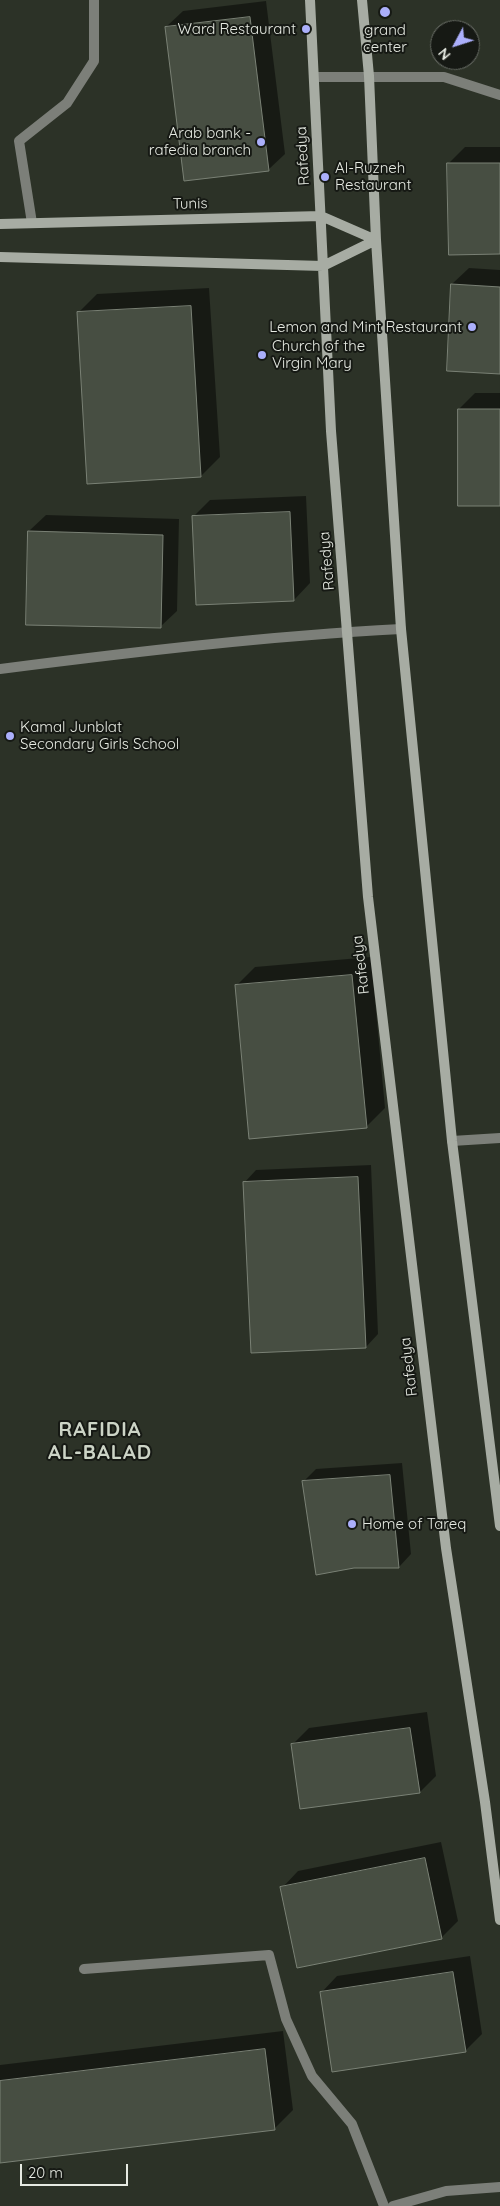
<!DOCTYPE html>
<html>
<head>
<meta charset="utf-8">
<style>
	body { margin:0 }
	#map { position:relative; width:500px; height:2206px; overflow:hidden; background:#2c3227; font-family:Quicksand,sans-serif }
	canvas { display:block }
	.north { position:absolute; left:430px; top:20px; width:50px; height:50px; box-sizing:border-box; background:#161914; border:1px solid #696d66; border-radius:50%; rotate:230deg; font-size:14px; font-weight:700; line-height:20px; text-align:center; color:#e6eae2 }
	.north::after { content:''; display:block; margin:auto; width:18px; height:22px; background:#abaffb; clip-path:polygon(50% 0,100% 100%,50% 72%,0 100%) }
	.scale { position:absolute; left:20px; top:2164px; width:108px; height:22px; box-sizing:border-box; border:2px solid #e6eae2; border-top:0; padding-left:6px; font-size:15px; line-height:18px; white-space:nowrap; color:#e6eae2; -webkit-text-stroke:4px #161914; paint-order:stroke }
</style>
</head>
<body>
<div id="map">
<canvas width="500" height="2206"></canvas>
<div class="north">N</div>
<div class="scale">20 m</div>
</div>
<script>
const g = document.querySelector('canvas').getContext('2d');
g.lineJoin = 'round';
function fill(path, color) {
  g.fillStyle = color;
  g.fill(path, 'evenodd');
}
function strokePath(path, color, width, dash) {
  g.strokeStyle = color;
  g.lineWidth = width;
  g.lineCap = dash ? 'butt' : 'round';
  g.setLineDash(dash || []);
  g.stroke(path);
}
function write(font, color, halo, rows, align = 'center') {
  g.font = font + ' Quicksand,sans-serif';
  g.lineWidth = 4;
  g.setLineDash([]);
  g.textBaseline = 'middle';
  g.strokeStyle = halo;
  g.fillStyle = color;
  for (const [text, x, y, turn = 0] of rows) {
    g.save();
    g.translate(x, y);
    g.rotate((+turn || 0) * Math.PI / 180);
    g.textAlign = isNaN(turn) ? turn : align;
    if (halo) g.strokeText(text, 0, 0);
    g.fillText(text, 0, 0);
    g.restore();
  }
}
const shadow = new Path2D(`
	M266,1l19,153 -17,16 -102,-143 17,-16z
	M465,147h35v106l-52,-89z
	M469,268l31,2v103l-48,-89z
	M209,288l11,169 -19,19 -123,-163 19,-19z
	M475,393h25v111l-41,-95z
	M306,496l4,87 -16,17 -101,-83 17,-17z
	M46,515l133,4 -2,92 -17,16 -131,-96z
	M371,957l14,151 -19,19 -130,-141 19,-19z
	M371,1165l7,169 -12,13 -122,-164 12,-13z
	M402,1463l9,91 -12,13h-45l-50,-86 12,-12z
	M427,1712l9,64 -16,16 -128,-47 17,-17z
	M441,1842l17,79 -17,17 -159,-50 16,-17z
	M470,1956l12,78 -17,17 -144,-58 16,-17z
	M283,2031l10,79 -19,19 -274,33v-97z`);
const building = new Path2D(`
	M250,17l19,154 -85,10 -19,-154z
	M447,163h53v91l-51,1z
	M451,284l49,3v87l-53,-3z
	M191,306l10,171 -114,7 -10,-172z
	M458,409h42v97h-42z
	M290,512l4,89 -98,4 -4,-89z
	M28,531l135,4 -2,93 -135,-3z
	M352,975l15,153 -118,11 -14,-154z
	M358,1177l8,171 -115,5 -8,-171z
	M390,1475l9,93h-45l-38,7 -14,-94z
	M410,1728l10,65 -120,16 -9,-65z
	M425,1858l17,81 -145,29 -17,-81z
	M453,1972l13,80 -134,20 -12,-80z
	M265,2049l10,81 -275,33v-82z`);
const street = new Path2D(`
	M314,77h130l56,18
	M32,223l-13,-82 48,-38 27,-42v-61
	M0,669c133,-17 267,-33 401,-40
	M452,1141l48,-3
	M84,1969l185,-14 17,64 26,57 40,48 32,82
	M393,2206l53,-15 54,-4`);
const secondary = new Path2D(`
	M310,0l21,431 37,466 78,651 39,254 15,118
	M362,0l7,76 7,164 25,389 51,512 48,385
	M0,224l321,-8 55,24
	M0,257l323,9 53,-26`);
const markers = [
	[385,12,6,"#abaffb"],
	[306,29,5,"#abaffb"],
	[261,142,5,"#abaffb"],
	[325,177,5,"#abaffb"],
	[472,327,5,"#abaffb"],
	[262,355,5,"#abaffb"],
	[10,736,5,"#abaffb"],
	[352,1524,5,"#abaffb"]
];
const poiNames = [
	["Ward Restaurant",296,29,"right"],
	["grand",385,30,"center"],
	["center",385,47,"center"],
	["Arab bank -",251,133,"right"],
	["rafedia branch",251,150,"right"],
	["Al-Ruzneh",335,168],
	["Restaurant",335,185],
	["Lemon and Mint Restaurant",462,327,"right"],
	["Church of the",272,346],
	["Virgin Mary",272,363],
	["Kamal Junblat",20,727],
	["Secondary Girls School",20,744],
	["Home of Tareq",362,1524]
];
const streetNames = [
	["Rafedya",303,156,-93],
	["Tunis",190,204,-1],
	["Rafedya",327,561,-95],
	["Rafedya",361,965,-97],
	["Rafedya",409,1367,-97]
];
const districtNames = [
	["RAFIDIA",100,1430],
	["AL-BALAD",100,1453]
];
fill(shadow, '#0007');
fill(building, '#474e42');
strokePath(building, '#7a8175', 1);
strokePath(street, '#7c7f79', 10);
strokePath(secondary, '#a7aca3', 10);
for (const [x, y, r, color] of markers) {
  const dot = new Path2D();
  dot.arc(x, y, r, 0, 2 * Math.PI);
  g.fillStyle = color;
  g.fill(dot);
  strokePath(dot, '#161914', 2);
}
write('15px', '#e6eae2', '#161914', poiNames, 'left');
write('15px', '#e6eae2', '#161914', streetNames);
g.letterSpacing = '1px';
write('bold 20px', '#ccd4c6', '#161914', districtNames);
g.letterSpacing = '0px';
</script>
</body>
</html>
